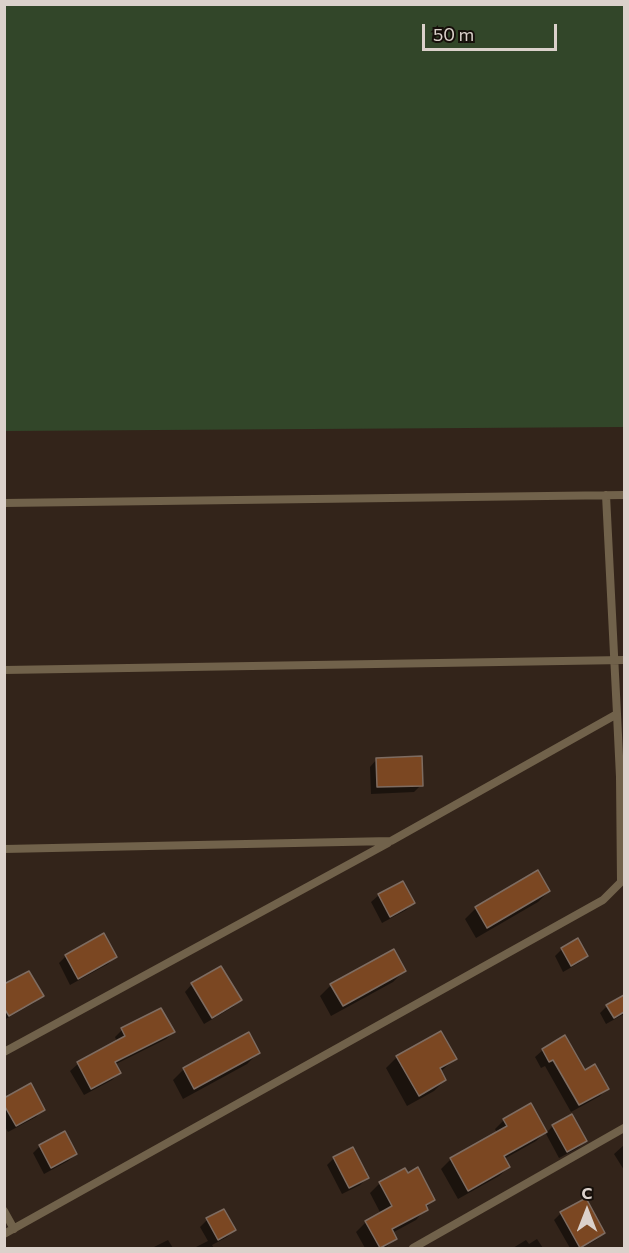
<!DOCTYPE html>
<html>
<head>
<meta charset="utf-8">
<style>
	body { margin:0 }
	#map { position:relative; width:629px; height:1253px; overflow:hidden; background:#33241a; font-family:Commissioner,sans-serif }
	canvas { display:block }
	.frame { position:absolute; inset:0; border:6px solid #dbd1cb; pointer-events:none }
	.north { position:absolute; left:557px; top:1181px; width:60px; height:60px; -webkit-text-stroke:4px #160f0a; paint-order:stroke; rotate:0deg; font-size:16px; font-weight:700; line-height:24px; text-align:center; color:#dbd1cb }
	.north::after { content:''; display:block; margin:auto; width:21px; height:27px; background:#dbd1cb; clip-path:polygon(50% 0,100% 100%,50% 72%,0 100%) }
	.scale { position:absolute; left:422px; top:24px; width:135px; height:27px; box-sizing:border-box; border:3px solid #dbd1cb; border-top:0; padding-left:8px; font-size:18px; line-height:21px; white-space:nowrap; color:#dbd1cb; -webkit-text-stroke:4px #160f0a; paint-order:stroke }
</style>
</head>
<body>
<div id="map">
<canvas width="629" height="1253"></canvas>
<div class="frame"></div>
<div class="north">С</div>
<div class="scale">50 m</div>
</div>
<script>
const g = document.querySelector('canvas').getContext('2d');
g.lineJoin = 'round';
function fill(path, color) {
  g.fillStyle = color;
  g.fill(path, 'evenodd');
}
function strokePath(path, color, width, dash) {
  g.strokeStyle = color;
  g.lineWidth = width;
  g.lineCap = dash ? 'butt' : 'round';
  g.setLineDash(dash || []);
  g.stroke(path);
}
const green = new Path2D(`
	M4,5h620v422l-619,4z`);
const shadow = new Path2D(`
	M377,759l44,26 -7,7 -43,2 -1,-27z
	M549,891l-11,11 -62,36 -11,-19 11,-11z
	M379,895l34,8 -7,7 -24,13 -11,-21z
	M562,949l24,7 -7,7 -16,9 -8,-16z
	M66,956l49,1 -7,7 -38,21 -11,-22z
	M404,971l-11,11 -62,34 -11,-20 11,-11z
	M192,984l48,16 -7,7 -29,17 -19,-32z
	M4,986l38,10 -8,7 -30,17z
	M624,996v18l-18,10 -6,-11 7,-7z
	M122,1030l52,2 -8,7 -52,26 5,8 -7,7 -28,15 -14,-24 8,-7 39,-22 -2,-5z
	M543,1050l41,22 23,16 -7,8 -29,16 -26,-46 -4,2 -6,-11z
	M258,1053l-11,11 -64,35 -10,-19 11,-11z
	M397,1057l58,2 -15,13 5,8 -11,11 -27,15 -21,-38z
	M4,1099l39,11 -7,7 -28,15 -4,-7z
	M531,1105l15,28 7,-7 32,15 -7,7 -19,10 -14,-26 -9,9 -32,18 5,8 -10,9 -41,23 -17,-30 10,-10 46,-26 -2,-4 9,-9z
	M624,1145v25l-10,-16z
	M40,1146l36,8 -8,7 -24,13 -11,-21z
	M334,1158l33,20 -7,7 -18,9 -15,-29z
	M380,1183l53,17 -17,20 -24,13 3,6 -10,9h-20l-9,-16 10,-10 15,-8 -11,-21z
	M561,1213l43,20 -8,7 -14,8h-12l-16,-28z
	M207,1220l27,10 -7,7 -15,8 2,3h-20l14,-7 -8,-14z
	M537,1239l6,9h-30l13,-8 3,4z
	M168,1240l5,8h-20l1,-1z`);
const building = new Path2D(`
	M422,756l1,30 -46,1 -1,-29z
	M538,870l12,21 -63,37 -12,-21z
	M403,881l12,22 -25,14 -12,-23z
	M104,933l13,24 -39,22 -13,-24z
	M578,938l10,18 -17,10 -10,-18z
	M394,949l12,22 -63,35 -13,-22z
	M221,966l21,34 -30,18 -21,-35z
	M29,971l15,25 -35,20 -5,-8v-24z
	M624,995v17l-10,6 -8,-13z
	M161,1008l14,24 -60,30 6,11 -30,16 -14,-27 48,-26 -4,-8z
	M441,1031l16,28 -17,9 6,12 -27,16 -23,-40z
	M249,1032l11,21 -66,36 -11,-21z
	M565,1035l20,35 10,-6 14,25 -30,16 -26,-45 -4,2 -7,-13z
	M31,1083l14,27 -29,16 -12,-21v-7z
	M531,1103l16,29 -43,24 6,11 -42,24 -18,-33 57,-32 -4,-7z
	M572,1114l15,27 -20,11 -15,-27z
	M65,1131l12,23 -26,14 -12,-23z
	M353,1147l16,31 -20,10 -16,-31z
	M418,1167l17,33 -9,5 2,5 -36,19 5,10 -17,9 -15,-27 27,-15 -13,-24 26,-14 3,5z
	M586,1198l19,35 -25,15 -20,-36z
	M224,1209l12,21 -18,10 -12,-22z`);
const service = new Path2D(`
	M4,503l620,-8
	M4,670l620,-10
	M617,714l3,63 4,-1
	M4,849l387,-8 226,-127 -11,-219
	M4,1052l384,-209
	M4,1211l10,18
	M4,1234l599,-334 18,-18 -1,-105
	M413,1248l211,-120`);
fill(green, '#324629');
fill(shadow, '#0007');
fill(building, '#7b4722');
strokePath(building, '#7e6c61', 1.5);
strokePath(service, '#71624b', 8);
</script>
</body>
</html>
